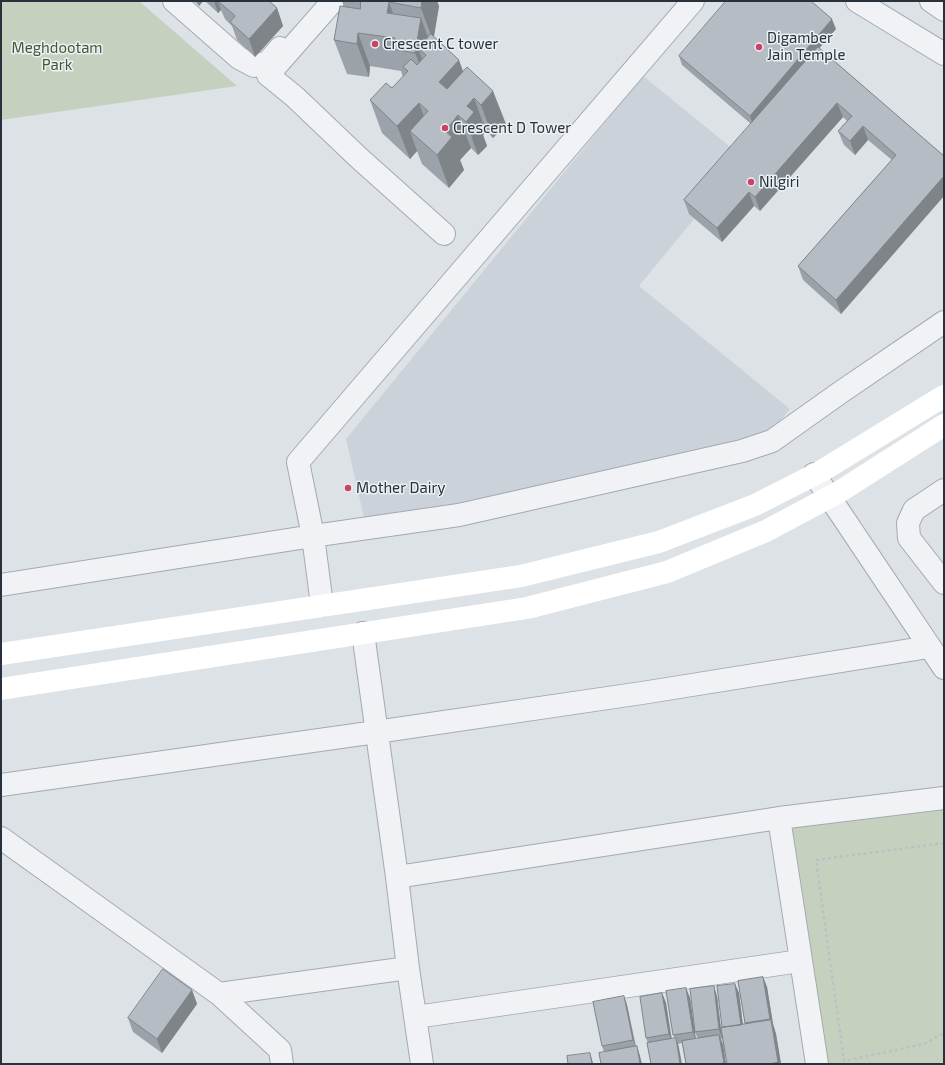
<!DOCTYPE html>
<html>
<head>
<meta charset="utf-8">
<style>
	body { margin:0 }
	#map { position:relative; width:945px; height:1065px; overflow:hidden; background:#dde2e7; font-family:"Exo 2",sans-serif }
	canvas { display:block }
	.frame { position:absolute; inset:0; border:2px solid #27323d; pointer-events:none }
</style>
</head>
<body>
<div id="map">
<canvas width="945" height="1065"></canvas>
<div class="frame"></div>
</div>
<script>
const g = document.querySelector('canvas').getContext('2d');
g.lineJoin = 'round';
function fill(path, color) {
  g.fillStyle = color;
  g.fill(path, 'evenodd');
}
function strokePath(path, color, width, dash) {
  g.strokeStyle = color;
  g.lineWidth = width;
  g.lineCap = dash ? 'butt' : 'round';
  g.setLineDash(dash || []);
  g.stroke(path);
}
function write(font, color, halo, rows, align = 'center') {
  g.font = font + ' "Exo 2",sans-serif';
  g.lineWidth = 3;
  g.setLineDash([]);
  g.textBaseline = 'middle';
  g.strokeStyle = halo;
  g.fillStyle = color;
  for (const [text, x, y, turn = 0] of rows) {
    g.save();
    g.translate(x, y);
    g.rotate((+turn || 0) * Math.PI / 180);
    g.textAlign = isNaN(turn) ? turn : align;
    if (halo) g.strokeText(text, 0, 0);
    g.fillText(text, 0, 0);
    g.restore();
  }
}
const built = new Path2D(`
	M643,76l101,82 -105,128 151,123 -22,26 -402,91 -20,-87z`);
const green = new Path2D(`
	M1,1h138l98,85 -236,34z
	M944,808v254l-9,2h-108l-37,-236z`);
const path = new Path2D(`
	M944,843l-128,17 28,201 80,-17 20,-11`);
const street = new Path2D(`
	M174,1l65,57 15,8 14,-4 12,-14
	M333,1l-65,74 27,22 64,61 85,76
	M857,1l87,53
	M931,1l13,9
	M814,474l130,194
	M944,490l-30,20 -6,13 1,15 35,45
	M1,585l312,-49 146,-21 283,-64 30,-10 69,-49 103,-70
	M322,605l-9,-69 -15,-74 395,-461
	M363,633l34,244 11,91 14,96
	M1,785l375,-53 266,-39 287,-46
	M779,818l38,246
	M1,838l218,156
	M397,877l382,-59 165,-20
	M416,1017l384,-56
	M282,1064l-2,-14 -61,-56 189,-26`);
const secondary = new Path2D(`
	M1,654l520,-78 138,-34 96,-37 65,-33 124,-76
	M1,689l526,-81 140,-36 99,-41 73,-39 105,-67`);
const wall = new Path2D(`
	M194,1h9l-4,5z
	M205,1h64l8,7 6,18 -28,31 -18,-17 -5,-14 -7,-7 -4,-9 -3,3z
	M342,1h95l2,5 -5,31 29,34 43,53 -13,14 -7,-7 -3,4 4,11 -9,9 -7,-7 -11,12 4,10 -15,18 -27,-24 -5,-13 -7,8 -28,-26 -12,-33 22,-12 11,-11 -2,-6 -31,-5 -1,11 -22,-3 -13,-34 10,-33z
	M836,29l-17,19 125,108v40l-103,118 -38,-34 -5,-14 94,-106 -24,-20 -13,15 -11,-10 -6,-14 9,-10 -4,-4 -83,94 -6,-5 -32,36 -33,-28 -5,-14 67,-76 -69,-59 -3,-9z
	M763,977l4,10 6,37 3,10 5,30h-54l-5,-25h-1l2,6 3,19h-40l-4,-21 -4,1 1,4 -31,-5 -2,-5 16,-45 4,10 6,36 3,-1 -2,-3 13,-47 4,10 6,41h2l-3,-7 22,-36 4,32h2l-1,-1 13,-43 4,9 4,32 2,-1 -7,-43z
	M192,990l5,14 -35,49 -29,-21 -5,-14z
	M624,996l3,9 9,41 4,10 -36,-4 -2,-6z`);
const shadedWall = new Path2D(`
	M198,1h5l-4,5z
	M214,1h6h-2l3,9 -3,3z
	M422,1h15l2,5 -6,35 -12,-33z
	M389,2l12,34 -14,-23z
	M277,8l6,18 -28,31 -6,-18z
	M421,18l12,33 -7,4 -8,-7 11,29 -1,9 -13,-33z
	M832,19l4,10 -83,96 -3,-9z
	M358,33l12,33 -1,11 -12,-33z
	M459,60l12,33 -20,22 -12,-33z
	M493,91l13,33 -13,14 -12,-33z
	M474,98l12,33 -3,4 4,11 -9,9 -12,-33 1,-16z
	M419,103l12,33 -21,-5 7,20 -7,8 -13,-33z
	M837,103l6,14 -83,94 -5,-14z
	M458,115l13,33 -11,12 4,10 -15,18 -12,-33 8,-24z
	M863,126l5,14 -13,15 -5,-14z
	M944,176v20l-103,118 -5,-14z
	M749,192l5,14 -32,36 -5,-14z
	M763,977l4,10 6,37 3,10 5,30h-2l-1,-2 -6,-38 -2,-5z
	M735,984l4,9 5,41 -3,-9z
	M714,986l3,10 5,43 -3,-10z
	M686,988l4,10 6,43 -3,-9z
	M192,990l5,14 -35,49 -5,-14z
	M662,993l4,10 6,41 -3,-10z
	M624,996l3,9 9,45 -3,-10z
	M719,1035l4,10 3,19h-2v-1z
	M676,1038l3,10 3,16h-2z
	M637,1046l3,10 2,8h-2z
	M590,1053l3,10 1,1h-2z`);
const building = new Path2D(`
	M218,1h51l8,7 -28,31 -19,-17 5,-6z
	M361,1h61l-1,7 -32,-6 -2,11 34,5 -6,35 -22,-4 2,-11 -37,-5 -1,11 -23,-4 6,-34 20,3z
	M726,1h85l21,18 -82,97 -71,-60z
	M431,34l28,26 -20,22 8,7 20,-22 26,24 -12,14 -7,-7 -7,8 7,6 -8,10 -8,-7 -13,16 7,6 -15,18 -27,-24 18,-20 -9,-8 -22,23 -27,-26 16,-17 6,5 16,-17 -5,-4 8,-8 6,6 9,-10 -8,-7z
	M818,47l126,109v20l-108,124 -38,-34 98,-111 -33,-29 -13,15 -12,-10 14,-15 -15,-13 -82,94 -6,-5 -32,36 -33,-28z
	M163,969l29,21 -35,49 -29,-21z
	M763,977l7,42 -25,4 -7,-42z
	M735,984l6,41 -19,2 -5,-41z
	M714,986l5,43 -24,3 -5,-43z
	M686,988l7,44 -20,3 -7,-44z
	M662,993l7,41 -23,4 -6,-41z
	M624,996l9,44 -31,6 -9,-44z
	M771,1020l7,42 -8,2h-43l-6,-36z
	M719,1035l5,28 -7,1h-31l-4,-23z
	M676,1038l4,26h-29l-4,-21z
	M637,1046l3,18h-39l-2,-11z
	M590,1053l2,11h-24l-1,-8z`);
const markers = [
	[375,44,4,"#cc4267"],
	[759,47,4,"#cc4267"],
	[445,128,4,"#cc4267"],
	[751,182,4,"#cc4267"],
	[348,488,4,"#cc4267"]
];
const poiNames = [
	["Digamber",767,38],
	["Jain Temple",767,55],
	["Crescent C tower",383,44],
	["Crescent D Tower",453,128],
	["Nilgiri",759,182],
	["Mother Dairy",356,488]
];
const parkNames = [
	["Meghdootam",57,48],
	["Park",57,65]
];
fill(built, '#cbd2d9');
fill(green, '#c5d1be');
strokePath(street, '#a3aab1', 24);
strokePath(path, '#bcc0c5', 2.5, [3, 3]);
strokePath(street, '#f0f2f5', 22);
strokePath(secondary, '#fff', 22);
fill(wall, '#9ca2a9');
fill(shadedWall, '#7f8489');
fill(building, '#b5bcc4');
strokePath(building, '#7f8489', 1);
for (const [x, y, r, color] of markers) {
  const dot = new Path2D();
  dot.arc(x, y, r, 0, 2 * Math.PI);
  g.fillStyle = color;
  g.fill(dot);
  strokePath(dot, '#ecf1f5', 1.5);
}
write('15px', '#27323d', '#ecf1f5', poiNames, 'left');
write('15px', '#3f5934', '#ecf1f5', parkNames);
</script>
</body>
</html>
